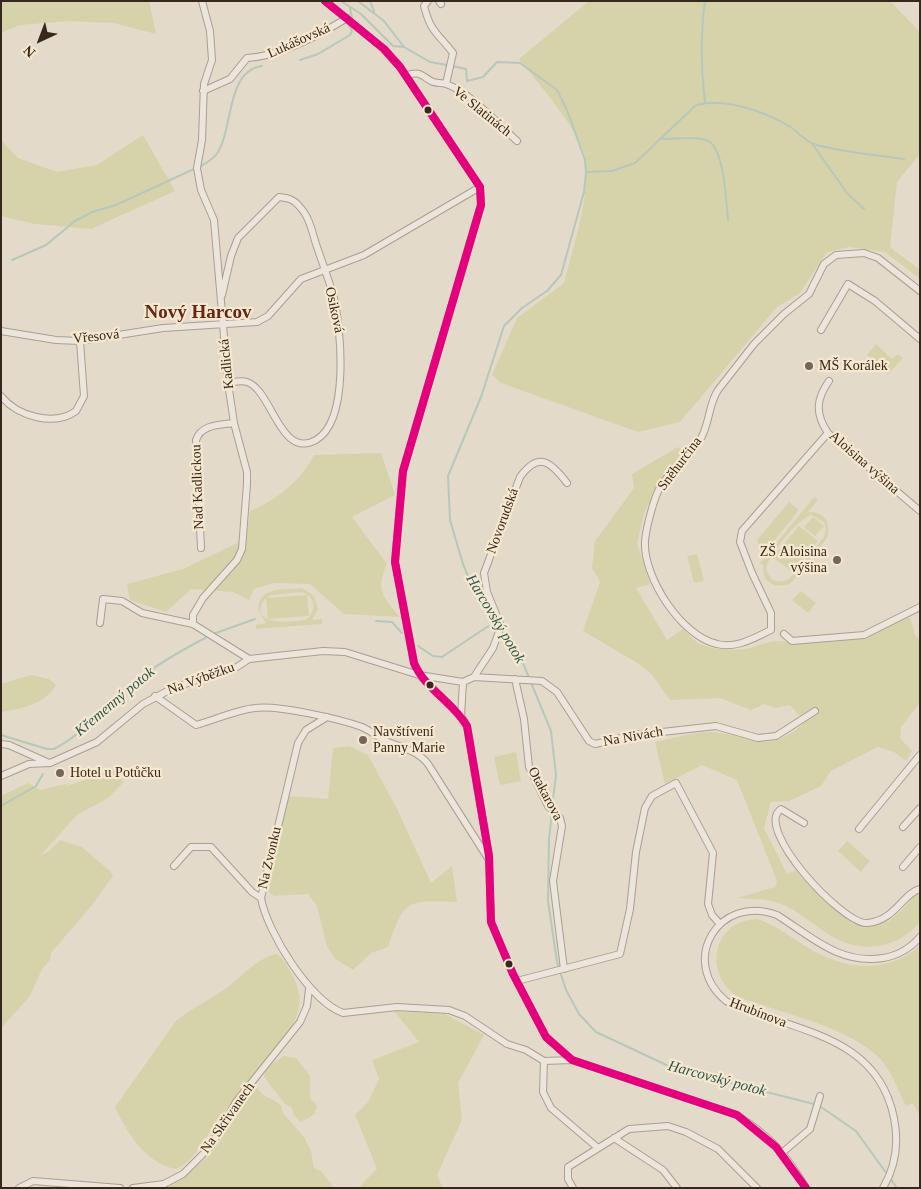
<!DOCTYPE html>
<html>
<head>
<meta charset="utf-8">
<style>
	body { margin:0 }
	#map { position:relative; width:921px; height:1189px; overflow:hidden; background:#e4dac9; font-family:"Times New Roman",serif }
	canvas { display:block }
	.frame { position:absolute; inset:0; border:2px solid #37271c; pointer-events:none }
	.north { position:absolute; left:15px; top:15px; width:50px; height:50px; -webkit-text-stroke:4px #f6e8ce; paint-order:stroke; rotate:223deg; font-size:14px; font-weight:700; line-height:20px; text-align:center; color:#37271c }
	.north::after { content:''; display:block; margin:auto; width:18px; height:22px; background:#37271c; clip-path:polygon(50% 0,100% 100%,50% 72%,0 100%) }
</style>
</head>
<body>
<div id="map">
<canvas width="921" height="1189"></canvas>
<div class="frame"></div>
<div class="north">N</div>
</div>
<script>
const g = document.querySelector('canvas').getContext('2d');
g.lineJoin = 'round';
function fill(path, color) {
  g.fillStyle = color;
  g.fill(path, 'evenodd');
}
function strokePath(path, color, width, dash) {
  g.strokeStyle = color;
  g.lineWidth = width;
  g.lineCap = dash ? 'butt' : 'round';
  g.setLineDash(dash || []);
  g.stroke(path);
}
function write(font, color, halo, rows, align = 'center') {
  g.font = font + ' "Times New Roman",serif';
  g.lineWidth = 4.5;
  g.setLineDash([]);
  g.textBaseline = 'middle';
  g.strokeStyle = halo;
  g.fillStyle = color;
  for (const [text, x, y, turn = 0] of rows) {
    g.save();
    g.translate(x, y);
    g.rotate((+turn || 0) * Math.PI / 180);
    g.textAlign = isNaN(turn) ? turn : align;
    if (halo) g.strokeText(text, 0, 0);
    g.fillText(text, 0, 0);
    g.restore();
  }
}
const green = new Path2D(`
	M1,1h148l7,33 -42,-11 -45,-2 -49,4 -19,8z
	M589,1h301l30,31v122l-23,28 -7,65 30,23v9l-35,-27 -36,-5 -22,5 -27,41 -23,14 -97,115 -42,10 -137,-49 -9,-8 25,-57 47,-35c9,-36 29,-94 20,-129 -6,-26 -48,-73 -65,-95z
	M143,135l32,56 -84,38 -56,-5 -34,-8v-76l17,18 39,14 40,-7z
	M876,344l16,15 6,-5 5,4 -15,16 -21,-19z
	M678,447l6,4 -39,59 -8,33 13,41 -14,4 31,52 16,-11c5,5 11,12 17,15 13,6 37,7 50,4 16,-5 26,-10 42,-5l71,-5 47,-21 5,18 5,4v64l-19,24 -1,11 12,13 -6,10 -12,-9 -16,-5 -47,24 -10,15 -32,15 -18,1 -7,26 23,46 9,-4 5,7 50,46 16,2 21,-3 16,-14 12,-15 4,1v28c-10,12 -26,22 -42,24 -46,6 -62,-29 -100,-43 -13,-5 -27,-4 -41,-5l38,-11 2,-6 -40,-101 -35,-15 -37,19 -10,-42c16,-3 41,-11 57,-10 41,3 55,25 93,-10l-15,-17 -15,3 -11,-4 -13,6 -31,-12 -50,2 -18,-25 -13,-11 -56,-33 17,-49 -8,-14 3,-27 39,-53 -2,-14z
	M381,453l14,42 -43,22 35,47c-12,26 -4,33 13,53l-56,-3 -34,-30 -36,-1 -20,6 -5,11 -16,-8 -42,-3 -25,23 -36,-12 -3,-16 56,-15 63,-30 4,-28c25,-10 52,-31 64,-56z
	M814,497l4,3 -10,12c16,-1 24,11 19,26l-36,45c-10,5 -20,3 -27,-6l-1,-12 -3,-2zM812,515l12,7 2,6 -2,9 -34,41 -8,4 -10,-2 -6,-10c0,-13 33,-53 46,-55z
	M789,502l10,8 -36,44 -3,-3 -3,-11z
	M813,517l11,9 -9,10 -11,-9z
	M799,526l19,15 -26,31 -19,-15z
	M697,554l7,27 -10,2 -7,-27z
	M302,588l12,8 4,13 -6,11 10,-1v5l-66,5v-4l10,-2 -8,-14c1,-23 26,-19 44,-21zM301,592c14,4 16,18 6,27 -15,5 -63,6 -41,-21l2,21 41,-3 -2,-21 -40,3 4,-3z
	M801,591l15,12 -8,10 -16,-13z
	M31,675l18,4 7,6c-10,19 -35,24 -55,27v-28z
	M349,746l19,9 29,54 34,74 21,-17 5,36c-50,-1 -52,-5 -69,45l-17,6 -18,17 -19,-12 -7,-12 -10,-40 -9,-12 -34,2 -8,-6 23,-94 39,3 5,-51z
	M516,752l5,29 -21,4 -6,-28z
	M113,770l11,12 -16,16 -31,17 -37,41 9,-5 11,-11 22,7 29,25 2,4 -21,29 -41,48 -1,7 -8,9 -12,27 -29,32v-232l27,-13 12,7 30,-7 -6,4z
	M847,841l23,20 -9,11 -23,-21z
	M757,919c19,6 33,18 50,28 37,23 78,28 113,-1v171l-7,-14 -7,3c-8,-16 -16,-40 -31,-52 -30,-25 -71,-35 -107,-47 -10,-4 -20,-6 -29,-10 -22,-11 -30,-43 -15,-62 9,-12 20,-15 33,-16z
	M276,954c7,3 10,11 14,17 7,12 11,23 9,36 -5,32 -61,86 -82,114 -12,16 -21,39 -41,48 -30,-5 -49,-36 -61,-62l61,-86c14,-12 30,-19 46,-30 18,-12 33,-32 54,-37z
	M394,1011l51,3 39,21 -26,48 4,37 -25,55 6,13h-85l19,-19 -22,-54 13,-13 11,-23 -7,-19 47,-18z
	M284,1056l12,2 14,18v22l7,8c-2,11 -9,12 -17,16l-6,-7 -2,-7 -7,-4 -21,-27 3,-10z
	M255,1086c4,4 6,7 10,10 8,5 17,5 18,17l21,24 7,14 3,17 7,3 13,17h-166c12,-12 32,-23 43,-34 18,-20 21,-52 44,-68z`);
const stream = new Path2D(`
	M341,1l20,13 32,32 11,1 26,15 17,3
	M358,1l26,20 20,26
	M370,1l4,10
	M350,8l2,10
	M300,60l18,-6 32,-19 2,-4 -4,-7
	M452,66l14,3 1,12 16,-4 14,-15 23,1 37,27 10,20 18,50 1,12 -2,20 -23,83 -14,16 -25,17 -18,18 -23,71 -33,79 2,44 13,44 9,22 26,41
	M705,102c-4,-34 -5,-66 0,-101
	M663,139c13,0 31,-3 43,1 19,6 20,63 22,80
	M813,145l34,48 17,16
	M200,167c5,-4 12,-7 16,-12 18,-24 9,-84 46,-89
	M586,172l26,-1 23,-8 60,-57c26,-10 71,6 94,20 8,5 16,15 25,18 24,8 64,11 90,15
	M12,260l34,-15 29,-24 17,-9 24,-7 78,-36
	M376,621l16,1 10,11
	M501,630l17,21 33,80 5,44 -4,32
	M213,634l42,-15
	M418,646l15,10 9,1 45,-30 9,-2
	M1,735l46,14h7c32,-17 53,-44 81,-67 22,-18 47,-32 72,-45
	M1,806l35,-20 7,-12
	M552,812l-3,27 -1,62 9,61 9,28 13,24 17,18 79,37 143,36 38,26 41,57`);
const street = new Path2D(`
	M325,1l59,48 16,18 80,120 1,18 -78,266 -8,91 19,101 5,12 42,41 6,10 22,130 2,66 22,52 33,63 26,23 165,55c34,22 48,38 69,73
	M428,1l-4,5c7,27 13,26 29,47l-7,31
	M439,1l2,3
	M407,75c12,-4 14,0 24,6 5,3 10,1 15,3 24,8 52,40 71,57
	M203,91l27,-12 17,-21c34,-2 71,-22 100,-40
	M222,295l9,-39 7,-18 41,-41c8,1 15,2 20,9 10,10 13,25 17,38 6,18 13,36 18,54 7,32 16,122 -18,142 -36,20 -44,-50 -69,-58 -6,-2 -13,0 -19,1
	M821,330l27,-46 27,17 45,38
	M1,331l55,9 24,1 83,-13 94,-6 11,-6 33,-37 63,-24 116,-68
	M829,381c-13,18 -14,33 -1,52l92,78
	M1,396c16,20 53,31 75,15l8,-15 -4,-55
	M828,433l-86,98 -2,11 12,31 19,40v17c-17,8 -35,19 -54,14 -36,-8 -74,-67 -72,-103 1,-12 9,-45 16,-55 10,-17 29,-29 39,-46 10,-16 8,-35 18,-50l36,-46 30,-30 25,-20 15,-30 12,-9 28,-2 14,5 42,33
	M201,548l-5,-108c5,-16 25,-15 38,-17
	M100,623l3,-24 19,2 20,12 51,11 56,35
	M193,624v-9l10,-17 34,-38 5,-11 5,-65v-12l-13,-49 -6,-40 -14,-163 -13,-30 -4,-22 5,-28 2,-56 8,-24 -2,-29 -8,-30
	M784,634l8,7 72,-6 56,-28
	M474,677l19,-29 8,-22 -14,-34 -3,-19 36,-96c19,-26 31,-15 47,6
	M515,679l9,40 5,48 19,39 12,12 2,8 -9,55 11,88
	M155,696l41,29c19,-5 40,-15 59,-17 23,-3 85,11 107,19 9,4 17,11 26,15 15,6 30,9 40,22l61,96
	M461,716l2,-34
	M327,717l-21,13 -8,13 -37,155c6,34 49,103 82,115l54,-6 52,3 16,6 42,28 19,6 18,11 28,-1
	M1,744l8,1 40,18
	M1,776l28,-12 21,-1 47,-21 46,-38 30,-16 64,-21 12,-8 74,-8 22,1 74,23 44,7 11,-5 68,4 15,11 32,49 6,3 40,-9 81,-9 42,12 18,-2 39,-25
	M804,823l-23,-14c-28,19 61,115 86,114 28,-2 36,-30 53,-34
	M903,827l17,-19
	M859,829l61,-74
	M174,866l17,-19h20l41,45 9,6
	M903,867l17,-20
	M517,981l103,-27 10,-45 6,-57 9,-44 7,-12 24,-13 37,70 -5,51 4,11 8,9
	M544,1061l-1,31 8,16 47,40
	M614,1138l49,32 14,18
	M783,1152l27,-23 10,-33
	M19,1188l14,-7 87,7
	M133,1188l31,-4 19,-10 28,-28 25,-44 64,-80 7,-16 2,-17
	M573,1188l-5,-9v-12l61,-38 39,-3 18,6 32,17 39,39
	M883,1188c13,-22 16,-45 11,-70 -14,-69 -71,-82 -129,-102 -13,-4 -27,-8 -39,-15 -48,-40 -7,-108 51,-86 35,22 63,50 106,43 14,-2 28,-10 37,-21`);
const bus1 = new Path2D(`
	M325,1l59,48 16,18 80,120 1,18 -78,266 -8,91 19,101c11,26 39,39 53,63l22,130 2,66 22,52 33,63 26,23 165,55 39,32 30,41`);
const markers = [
	[428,110,4.5,"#37271c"],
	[809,366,5,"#746659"],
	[837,560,5,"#746659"],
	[430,685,4.5,"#37271c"],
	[363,740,5,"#746659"],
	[60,773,5,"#746659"],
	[509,964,4.5,"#37271c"]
];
const streetNames = [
	["Lukášovská",299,41,-24],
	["Ve Slatinách",482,112,39],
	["Osiková",334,310,78],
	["Vřesová",96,337,-6],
	["Kadlická",227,364,-96],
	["Aloisina výšina",864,463,41],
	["Sněhurčina",680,464,-53],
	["Nad Kadlickou",198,487,-92],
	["Novorudská",503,521,-70],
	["Na Výběžku",201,679,-20],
	["Na Nivách",633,737,-10],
	["Otakarova",545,794,62],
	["Na Zvonku",270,858,-77],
	["Hrubínova",758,1013,21],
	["Na Skřivanech",228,1118,-55]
];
const poiNames = [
	["MŠ Korálek",819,366],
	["ZŠ Aloisina",827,552,"right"],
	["výšina",827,568,"right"],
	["Navštívení",373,732],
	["Panny Marie",373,748],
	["Hotel u Potůčku",70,773]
];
const waterNames = [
	["Harcovský potok",495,619,59],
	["Křemenný potok",115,702,-40],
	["Harcovský potok",717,1079,15]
];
const districtNames = [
	["Nový Harcov",198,313]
];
fill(green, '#d6d3ab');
strokePath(stream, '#b6c8bc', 2);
strokePath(street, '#a99f93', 8);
strokePath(street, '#ece5db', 6);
strokePath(bus1, '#e5007d', 8);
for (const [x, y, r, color] of markers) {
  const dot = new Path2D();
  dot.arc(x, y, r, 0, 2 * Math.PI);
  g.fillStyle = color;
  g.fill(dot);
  strokePath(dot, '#f6e8ce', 2);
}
write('14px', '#37271c', '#f6e8ce', streetNames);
write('14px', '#37271c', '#f6e8ce', poiNames, 'left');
write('italic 15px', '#2a5752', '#f6e8ce', waterNames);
write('bold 19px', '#652519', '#f6e8ce', districtNames);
</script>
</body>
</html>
